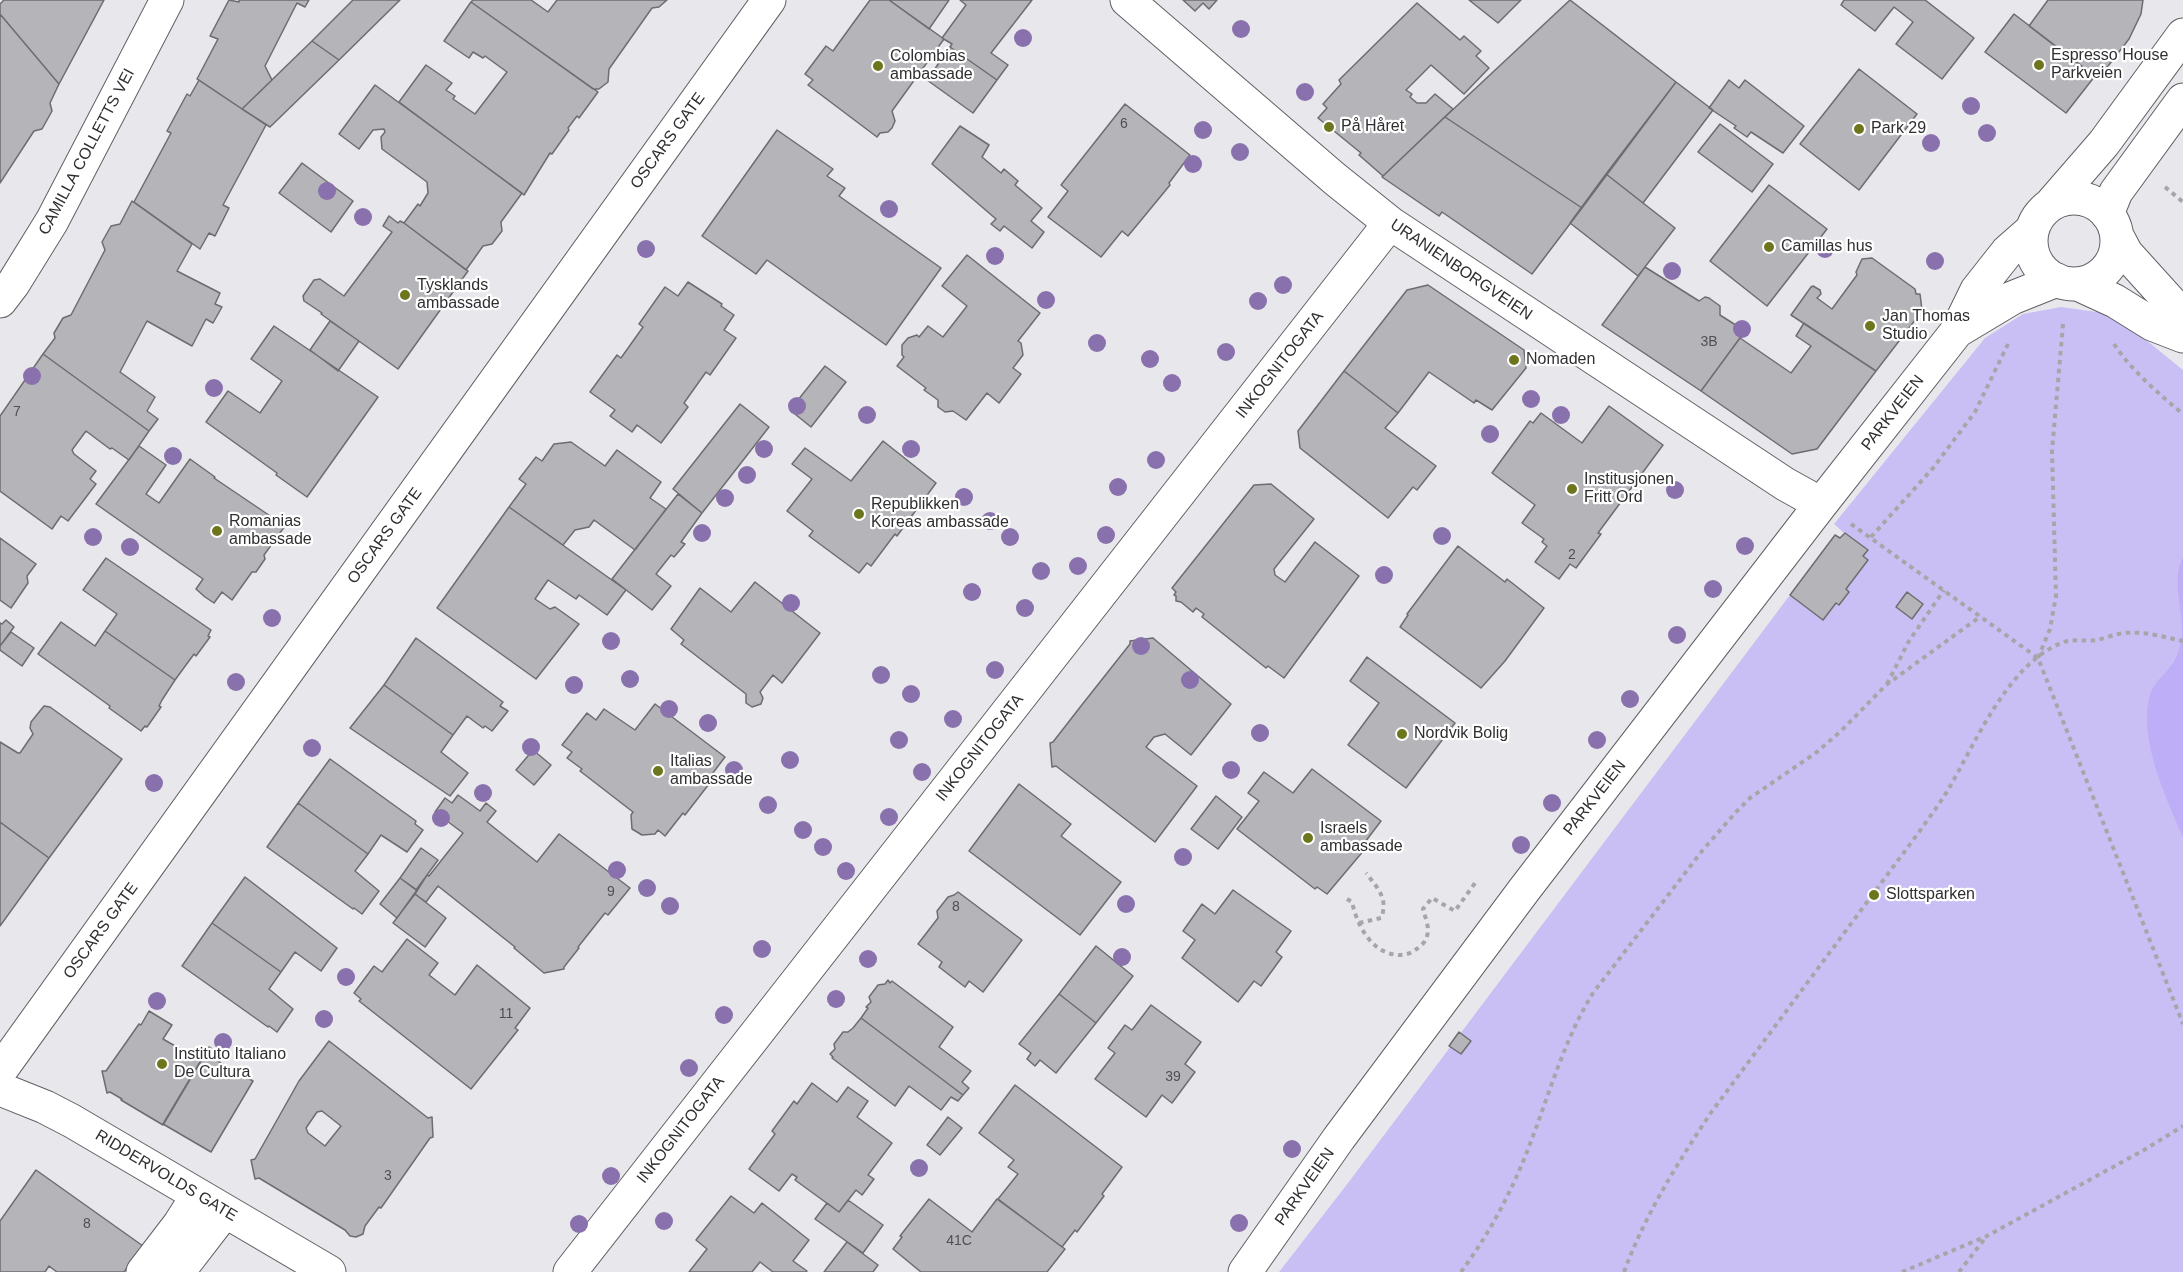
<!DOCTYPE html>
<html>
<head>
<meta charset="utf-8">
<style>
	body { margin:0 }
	canvas { display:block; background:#e8e8ec }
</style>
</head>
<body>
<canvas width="2183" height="1272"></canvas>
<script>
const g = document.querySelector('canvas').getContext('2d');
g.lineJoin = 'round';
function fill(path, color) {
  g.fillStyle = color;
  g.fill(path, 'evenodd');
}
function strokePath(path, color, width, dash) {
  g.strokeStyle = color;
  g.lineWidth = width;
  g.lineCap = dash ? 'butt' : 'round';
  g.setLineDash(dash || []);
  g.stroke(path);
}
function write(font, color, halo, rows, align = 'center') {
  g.font = font + ' Helvetica,sans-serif';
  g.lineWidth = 4.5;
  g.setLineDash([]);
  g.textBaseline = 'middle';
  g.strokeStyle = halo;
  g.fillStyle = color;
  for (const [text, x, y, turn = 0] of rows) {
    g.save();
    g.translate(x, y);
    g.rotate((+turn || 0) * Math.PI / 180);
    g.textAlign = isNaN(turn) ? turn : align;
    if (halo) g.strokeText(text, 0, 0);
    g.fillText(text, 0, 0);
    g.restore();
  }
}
const green = new Path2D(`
	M2061,307l43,6 31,18 48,39v902h-904l69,-89 487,-648 5,3 4,-5 -10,-9 151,-186 38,-24z`);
const water = new Path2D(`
	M2183,557v280c-17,-39 -47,-103 -32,-145 4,-10 13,-17 19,-25 8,-9 11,-22 12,-34 1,-27 -11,-51 1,-76z`);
const building = new Path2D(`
	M4,0h100l-45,84 -59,-70v-10z
	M229,0l10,2v-2h70l-4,7 -8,-4 -32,63 7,14 -30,29 -45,-30 21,-40 -8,-3z
	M353,0h47l-61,60 -27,-19z
	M473,0h58l17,12 9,-12h110l-8,7 -7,1 -43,61 -1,13 -9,7h-6l-122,-87z
	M870,0h19l55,39 -52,72 3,10 -3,7 -4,4 -8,1 -3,4 -69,-52 5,-5 -8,-6 21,-28 7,5z
	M889,0h60l-20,29z
	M960,0h72l-41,53 17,12 -11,15 -47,-33 2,-3 -10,-6 24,-33z
	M1183,0h34l-8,9 -6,-6 -8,8z
	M1469,0h52l-23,23z
	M1570,0l106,82 -94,126 -137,-91z
	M1844,0h81l49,38 -32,41 -46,-35 17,-22 -19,-15 -19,24 -34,-26z
	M2048,0h95l-2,14 -12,25 -31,40 -69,-53z
	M471,2l127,90 -19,26 -2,-2 -9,12 1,2 -17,24 -2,-1 -26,42 -125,-93 27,-37 26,18 -6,7 9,6 -2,3 22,15 32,-42 -22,-16 -2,2 -10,-6 -4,6 -25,-17z
	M1417,3l43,37 4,-4 17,15 -5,5 13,12 -25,26 -33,-29 -25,25 6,4 -2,3 7,6h9l9,-9 18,15 -70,67 -24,-21 2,-2 -43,-35 9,-10 -4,-4 18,-20 -2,-4z
	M0,14l59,70 -9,19 2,8 -10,18 -8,2 -34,52z
	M2014,14l81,62 -29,37 -81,-61z
	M312,41l27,19 -69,67 -28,-18z
	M950,47l47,33 -24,33 -46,-33z
	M1859,69l58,45 -58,76 -59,-46z
	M199,80l67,45 -43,80 6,3 -14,28 -6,-3 -9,16 -66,-47 37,-69 -4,-2 20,-37 3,2z
	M1729,80l10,8 6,-8 59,46 -21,27 -32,-21 -4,5 -13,-9 2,-2 -27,-18z
	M1676,82l37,28 -70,93 -37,-29z
	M375,85l147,108 -21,29 1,9 -10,13 -9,2 -17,24 -62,-47 14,-19 2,2 8,-13 -1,-11 -45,-33 -1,-12 4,-5 -1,-3 -11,1 -14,19 -20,-15z
	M1125,104l65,51 -21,28 1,2 -42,51 -6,-5 -21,26 -53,-40 20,-26 -7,-6z
	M1445,117l137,91 -50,66 -90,-62 -3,4 -57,-39z
	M1720,124l53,40 -21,28 -54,-40z
	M960,126l29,19 -7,12 19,16 3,-4 14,12 -3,4 27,23 -11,13 13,11 -12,16 -28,-22 -4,5 -9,-7 5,-5 -64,-55z
	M777,130l56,39 -6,7 18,12 -6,8 102,72 -55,77 -119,-85 -11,14 -54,-38z
	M302,163l51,38 -22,31 -52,-39z
	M1606,174l69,54 -37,48 -68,-53z
	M1769,185l58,44 -60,77 -57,-45z
	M132,201l60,43 -15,27 43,22 -5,11 7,3 -9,16 -7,-4 -14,27 -45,-25 -27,51 35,25 -8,14 11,8 -9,12 -106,-77 12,-16 -1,-5 9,-15 8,-3 34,-65 -3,-8 9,-16 9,-2z
	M389,216l9,7 2,-2 4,2 64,48 -70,98 -77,-55 1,-1 -18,-12 -1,-5 11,-16 6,-1 24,17 48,-64 -9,-6z
	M967,255l73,58 -22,28 3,2 2,12 -10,13 8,6 -22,29 -12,-10 -21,27 -13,-9 -8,1 -7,-5v-7l-14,-10 2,-2 -29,-22 7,-9 -2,-2v-10l6,-7 9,-3 2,2 9,-11 15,11 24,-31 -25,-20z
	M1872,258l43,31 1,5h4l2,16 -4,1 1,4 -43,56 -85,-56 20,-28 2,-1 7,4 1,4 -4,4 15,11 25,-34 -1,-3 6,-13z
	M1645,267l54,34 6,-4 4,1 11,8v9l25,16 -44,60 -99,-66z
	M688,282l34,22 -1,2 13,9 -10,15 12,8 -26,37 -4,-3 -22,31 4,4 -27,36 -24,-18 -5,7 -22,-16 5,-6 -25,-18 27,-37 4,3 22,-31 -4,-3 26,-37 13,9z
	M1428,285l96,65 2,18 -34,42 -16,-10 -2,3 -45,-31 -31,41 -54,-42 63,-81z
	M330,321l29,20 -21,30 -28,-21z
	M1804,323l72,48 -59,78 -25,5 -91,-63 39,-53 51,35 20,-27 -15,-10z
	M274,326l104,71 -71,100 -31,-22 1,-2 -71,-51 22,-31 32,22 22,-32 -31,-22z
	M43,354l106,77 -20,29 -17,-12 -2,1 -24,-18 -14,19 2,4 22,17 -6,8 6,5 -28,37 -7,-5 -9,13 -52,-38v-75z
	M825,366l21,16 -35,45 -21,-17z
	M1344,371l54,42 -13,15 51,38 -19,24 -4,-3 -25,31 -88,-70 -2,-17z
	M740,404l29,23 -67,86 -29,-24z
	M1609,406l54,39 -65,88 3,1 -25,34 -6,-4 -11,15 -24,-17 12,-16 -5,-4 2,-3 -22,-16 13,-18 -43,-32 38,-52 3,2 8,-10 41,30z
	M883,441l53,42 -39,53 -2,-2 -24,32 -4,-3 -8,10 -50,-37 4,-5 -26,-20 25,-32 -20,-15 13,-16 46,33z
	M571,442l34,24 12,-16 44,32 -11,16 16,11 -31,41 -41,-30 -5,7 -14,3 -12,15 -54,-38 17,-23 -7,-5 17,-22 6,4 12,-17z
	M139,446l27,19 -20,29 13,9 31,-44 25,18 -1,1 71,48 -21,29 1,4 -9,13h-4l-20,28 -10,-8 -8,11 -9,-6 -9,-8 7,-10 -107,-75z
	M1271,484l43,35 -40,50 1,6 10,7 30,-40 44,34 -75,102 -16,-12 -2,2 -64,-51 2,-3 -8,-6 -3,4 -12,-10 -5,-1v-5l-2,-1 2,-3 -4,-4 82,-103z
	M678,494l24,19 -21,29 4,2 -11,13 -3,-2 -15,19 15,12 -19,24 -40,-31z
	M509,507l117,83 -19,25 -28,-20 -3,4 -28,-19 -13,19 15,10 5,-2 24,17 -43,55 -99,-71z
	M1845,533l23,17 -5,6 5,4 -22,29 3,3 -10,13 -3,-2 -13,17 -33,-25 45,-60 5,3z
	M0,538l36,26 -9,12 1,7 -17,25 -11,-8z
	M1458,546l47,36 2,-3 37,29 -39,53 -24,27 -81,-61 8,-12 -1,-1z
	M106,558l105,72 -3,6 2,1 -14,19 -2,-2 -19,26 -70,-49 12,-17 -34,-24z
	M755,582l65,51 -38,50 -9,-8 -13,17 3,6 -2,6 -9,3 -6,-4v-9l-65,-50 3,-4 -13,-11 29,-41 31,24z
	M1907,592l16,12 -11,15 -16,-12z
	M6,620l8,7 -14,19v-23l2,1z
	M61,622l34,24 10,-15 70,49 -13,20 -3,6 2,1 -14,20 -2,-1 -4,5 -32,-23 1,-2 -72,-52z
	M11,632l23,16 -12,18 -22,-16v-4z
	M416,638l87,64 -3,4 8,5 -16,20 -7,-5 -2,2 -16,-12 -14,19 -69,-50z
	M1153,638l78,66 -40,51 -26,-21 -11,3 -8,10 51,39 -42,56 -99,-76 -4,1 -2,-24 3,-1 28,-36 49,-62v-3z
	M1367,657l88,66 -49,65 -58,-43 31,-42 -29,-22z
	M384,685l69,50 -12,17 27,21 -18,23 -100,-68z
	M655,704l70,53 -19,25 3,2 -24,31 -2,-2 -18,23 -7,-6 -3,4 -13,1 -10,-6 -1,-14 2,-3 -53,-41 2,-2 -15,-11 5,-6 -10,-7 25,-32 9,7 8,-11 31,21z
	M44,706l6,1 72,52 -73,99 -49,-36v-80l18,11h2l13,-19 -3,-6 1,-6z
	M533,750l18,15 -17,20 -18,-15z
	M330,759l86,62 -1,3 8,6 -16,22 -26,-17 -13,19 -70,-51z
	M1312,769l69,52 -19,25 3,3 -38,45 -10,-7 -2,2 -78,-60 22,-28 -11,-8 16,-21 29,21z
	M1019,784l52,40 -10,12 60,46 -41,53 -111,-84z
	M458,795l22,16 6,-8 10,8 -9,11 50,40 22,-28 71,54 -22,27 -3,-2 -27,34 1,1 -15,19v2l-20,4 -30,-25 1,-1 -77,-61 -12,16 -11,-8 12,-19 2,1 34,-43 -28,-21 10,-14 7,5z
	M1216,796l26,21 -24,32 -27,-20z
	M298,803l70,51 -13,17 24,20 -17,23 -8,-6 -1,1 -86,-62z
	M0,822l49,36 -49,68z
	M421,848l17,12 -22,30 -16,-12z
	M245,877l92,71 -16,23 -26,-19 -14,20 -69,-49z
	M400,878l17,12 -20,28 -17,-14z
	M1233,890l58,41 -15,21 6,5 -21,29 -7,-5 -16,21 -56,-44 13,-18 -12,-9 19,-27 13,10z
	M958,892l64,48 -39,52 -14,-11 -4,6 -26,-20 3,-5 -24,-18 20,-26 -1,-7 11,-14 6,-2z
	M415,894l31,24 -21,29 -32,-24z
	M212,923l69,49 -12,17 24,20 -16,23 -8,-6 -1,1 -86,-61z
	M407,939l31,24 -9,12 26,20 22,-30 53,43 -15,20 3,2 -47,59 -112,-88 2,-2 -7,-6 20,-27 8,6z
	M1096,946l37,30 -37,47 -37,-29z
	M888,980l2,3 2,-2 61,46 -14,20 32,24 -9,11 7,6 -6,7 -102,-77 7,-10 -2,-1 5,-5 -2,-5 9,-12 7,-1z
	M1059,994l37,29 -40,50 -16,-13 -5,6 -8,-7 4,-6 -12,-9z
	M1151,1005l50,37 -16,22 10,8 -23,31 -10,-8 -16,22 -51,-38 20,-26 -7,-5 17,-23 7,5z
	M149,1011l23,14 -9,14 38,22 -38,64 -42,-25 1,-1 -12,-7 -3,1 -5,-22h4l33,-47 2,1z
	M861,1018l102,77 -5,6 -7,-4 -10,13 -32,-24 -14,20 -63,-48 1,-1 -3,-3 5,-5 -1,-5 9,-12h5l5,-4z
	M1459,1032l12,9 -10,13 -12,-8z
	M329,1041l99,77 4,-1 1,20 -3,1 -49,70 -2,-1 -14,19 -2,8 -7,3 -6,-1 -5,-6 -86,-52 -4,1 -4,-19 4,-1 44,-78zM322,1111l19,15 -16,20 -17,-13 -2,-5 11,-16z
	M209,1047l14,9 -4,6 34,19 -42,71 -48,-28z
	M812,1083l25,19 11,-15 20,14 -11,16 35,26 -24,32 6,4 -12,16 -6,-5 -17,22 -44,-32 2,-3 -5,-3 -13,17 -30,-22 26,-35 -3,-3 22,-30 3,3z
	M1015,1085l107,82 -20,27 2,2 -27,36 -2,-2 -13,17 -64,-48 20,-25 -10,-7 6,-7 -35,-27z
	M948,1117l14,11 -22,27 -13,-10z
	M36,1170l107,76 -19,26h-67l-8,-6 -4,6h-45v-51z
	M731,1196l23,17 8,-10 47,37 -16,21 14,10 -1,1h-33l-13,-10 -8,10h-63l18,-23 -11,-9z
	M929,1199l43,33 25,-33 68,50 -18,23h-126l-28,-23 9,-12 -2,-1z
	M848,1200l35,25 -20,28 -48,-34 12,-16 12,9z
	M847,1242l31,23 -5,7h-49z`);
const path = new Path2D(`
	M2165,187l18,15
	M2114,344c17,26 45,50 69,70
	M1851,524l187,134 145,366
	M1871,537l62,-69 42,-56 33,-68
	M2038,658l12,-29 6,-33 -4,-145 11,-127
	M1887,684l22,-43 35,-51
	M1347,899l5,3c5,23 19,51 46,53 6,0 12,-1 17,-5 5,-3 11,-8 12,-14 3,-8 -2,-19 -4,-27l9,-11 23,13 20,-28
	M1359,923l22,-5c8,-19 -4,-31 -15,-45
	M1461,1272c29,-39 52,-83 69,-128 20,-52 34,-104 63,-151l109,-142 34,-39 14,-14 67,-46 24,-21 45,-46 95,-69
	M1624,1272c21,-57 53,-108 86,-158l212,-286c9,-13 18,-25 26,-38 28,-48 59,-124 113,-147 11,-5 24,-1 36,-3 9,-2 18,-6 27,-7 20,-2 40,4 59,8
	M1902,1272l85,-36 157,-86 39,-24
	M1959,1272l27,-35`);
const minor = new Path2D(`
	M1127,0l208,179 55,44 395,261 36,20
	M0,301l13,-17 39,-63 115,-221
	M1957,331l55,-33 45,-18
	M0,1071l769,-1071
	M0,1089l45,18 27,14 257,151
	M143,1272l36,-47 19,-30
	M178,1272l47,-61
	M570,1272l820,-1049
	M1245,1272l94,-134 185,-248 297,-386 136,-173 20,-41 30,-38 25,-22`);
const major = new Path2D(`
	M2031 241a43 43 0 1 1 86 0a43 43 0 1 1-86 0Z
	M2052,203l52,-60 79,-108
	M2107,214l9,-22 67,-92
	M2117,236l9,17 57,63
	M2078,284l37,17 37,23 31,12`);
const trees = [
	[1241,29],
	[1023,38],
	[1305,92],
	[1971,106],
	[1203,130],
	[1987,133],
	[1931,143],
	[1240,152],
	[1193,164],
	[327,191],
	[889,209],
	[363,217],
	[646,249],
	[1825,249],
	[995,256],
	[1935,261],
	[1672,271],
	[1283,285],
	[1046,300],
	[1258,301],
	[1742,329],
	[1097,343],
	[1226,352],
	[1150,359],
	[32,376],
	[1172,383],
	[214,388],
	[1531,399],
	[797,406],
	[867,415],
	[1561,415],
	[1490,434],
	[764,449],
	[911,449],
	[173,456],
	[1156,460],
	[747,475],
	[1118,487],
	[1675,490],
	[964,497],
	[725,498],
	[990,521],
	[702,533],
	[1106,535],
	[1442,536],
	[93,537],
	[1010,537],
	[1745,546],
	[130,547],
	[1078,566],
	[1041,571],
	[1384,575],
	[1713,589],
	[972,592],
	[791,603],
	[1025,608],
	[272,618],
	[1677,635],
	[611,641],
	[1141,646],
	[995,670],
	[881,675],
	[630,679],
	[1190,680],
	[236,682],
	[574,685],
	[911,694],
	[1630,699],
	[669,709],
	[953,719],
	[708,723],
	[1260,733],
	[899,740],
	[1597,740],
	[531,747],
	[312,748],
	[790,760],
	[734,770],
	[1231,770],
	[922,772],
	[154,783],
	[483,793],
	[1552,803],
	[768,805],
	[889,817],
	[441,818],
	[803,830],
	[1521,845],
	[823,847],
	[1183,857],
	[617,870],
	[846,871],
	[647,888],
	[1126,904],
	[670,906],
	[762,949],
	[1122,957],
	[868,959],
	[346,977],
	[836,999],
	[157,1001],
	[724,1015],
	[324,1019],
	[223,1042],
	[689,1068],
	[1292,1149],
	[919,1168],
	[611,1176],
	[664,1221],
	[1239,1223],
	[579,1224]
];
const markers = [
	[2039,65,6,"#6d751d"],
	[878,66,6,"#6d751d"],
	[1329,127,6,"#6d751d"],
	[1859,129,6,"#6d751d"],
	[1769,247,6,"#6d751d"],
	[405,295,6,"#6d751d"],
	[1870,326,6,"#6d751d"],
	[1514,360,6,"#6d751d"],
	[1572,489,6,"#6d751d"],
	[859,514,6,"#6d751d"],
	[217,531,6,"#6d751d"],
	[1402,734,6,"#6d751d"],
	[658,771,6,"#6d751d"],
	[1308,838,6,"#6d751d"],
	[1874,895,6,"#6d751d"],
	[162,1064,6,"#6d751d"]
];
const numberNames = [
	["6",1124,124],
	["3B",1709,342],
	["7",17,412],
	["2",1572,555],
	["9",611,892],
	["8",956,907],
	["11",506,1014],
	["39",1173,1077],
	["3",388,1176],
	["8",87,1224],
	["41C",959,1241]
];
const poiNames = [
	["Espresso House",2051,56],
	["Parkveien",2051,74],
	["Colombias",890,57],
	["ambassade",890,75],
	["På Håret",1341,127],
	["Park 29",1871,129],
	["Camillas hus",1781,247],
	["Tysklands",417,286],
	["ambassade",417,304],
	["Jan Thomas",1882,317],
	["Studio",1882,335],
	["Nomaden",1526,360],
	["Institusjonen",1584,480],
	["Fritt Ord",1584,498],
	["Republikken",871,505],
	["Koreas ambassade",871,523],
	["Romanias",229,522],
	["ambassade",229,540],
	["Nordvik Bolig",1414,734],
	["Italias",670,762],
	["ambassade",670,780],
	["Israels",1320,829],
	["ambassade",1320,847],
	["Slottsparken",1886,895],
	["Instituto Italiano",174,1055],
	["De Cultura",174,1073]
];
const streetNames = [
	["OSCARS GATE",668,141,-54],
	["CAMILLA COLLETTS VEI",87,152,-62],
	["URANIENBORGVEIEN",1461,270,34],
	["INKOGNITOGATA",1280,365,-52],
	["PARKVEIEN",1893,413,-52],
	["OSCARS GATE",385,536,-54],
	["INKOGNITOGATA",980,748,-52],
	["PARKVEIEN",1595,798,-52],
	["OSCARS GATE",101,931,-54],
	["INKOGNITOGATA",681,1130,-52],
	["RIDDERVOLDS GATE",166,1176,31],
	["PARKVEIEN",1305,1187,-55]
];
fill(green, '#cabff4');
fill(water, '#beaef7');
fill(building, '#b5b4b9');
strokePath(building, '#6d6d70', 1.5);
strokePath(minor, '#616064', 35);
strokePath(major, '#616064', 35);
strokePath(path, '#a6a6a9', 4, [4.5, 4.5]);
strokePath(minor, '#fff', 33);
strokePath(major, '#fff', 33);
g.fillStyle = '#8971ad';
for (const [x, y] of trees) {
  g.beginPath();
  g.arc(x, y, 9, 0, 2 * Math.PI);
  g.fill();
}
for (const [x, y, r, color] of markers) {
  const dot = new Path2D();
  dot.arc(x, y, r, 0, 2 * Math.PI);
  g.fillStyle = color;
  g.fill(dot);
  strokePath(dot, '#fff', 2);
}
write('14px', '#505053', null, numberNames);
write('16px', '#2f2f31', '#fff', poiNames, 'left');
write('16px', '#2f2f31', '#fff', streetNames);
</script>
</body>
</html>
